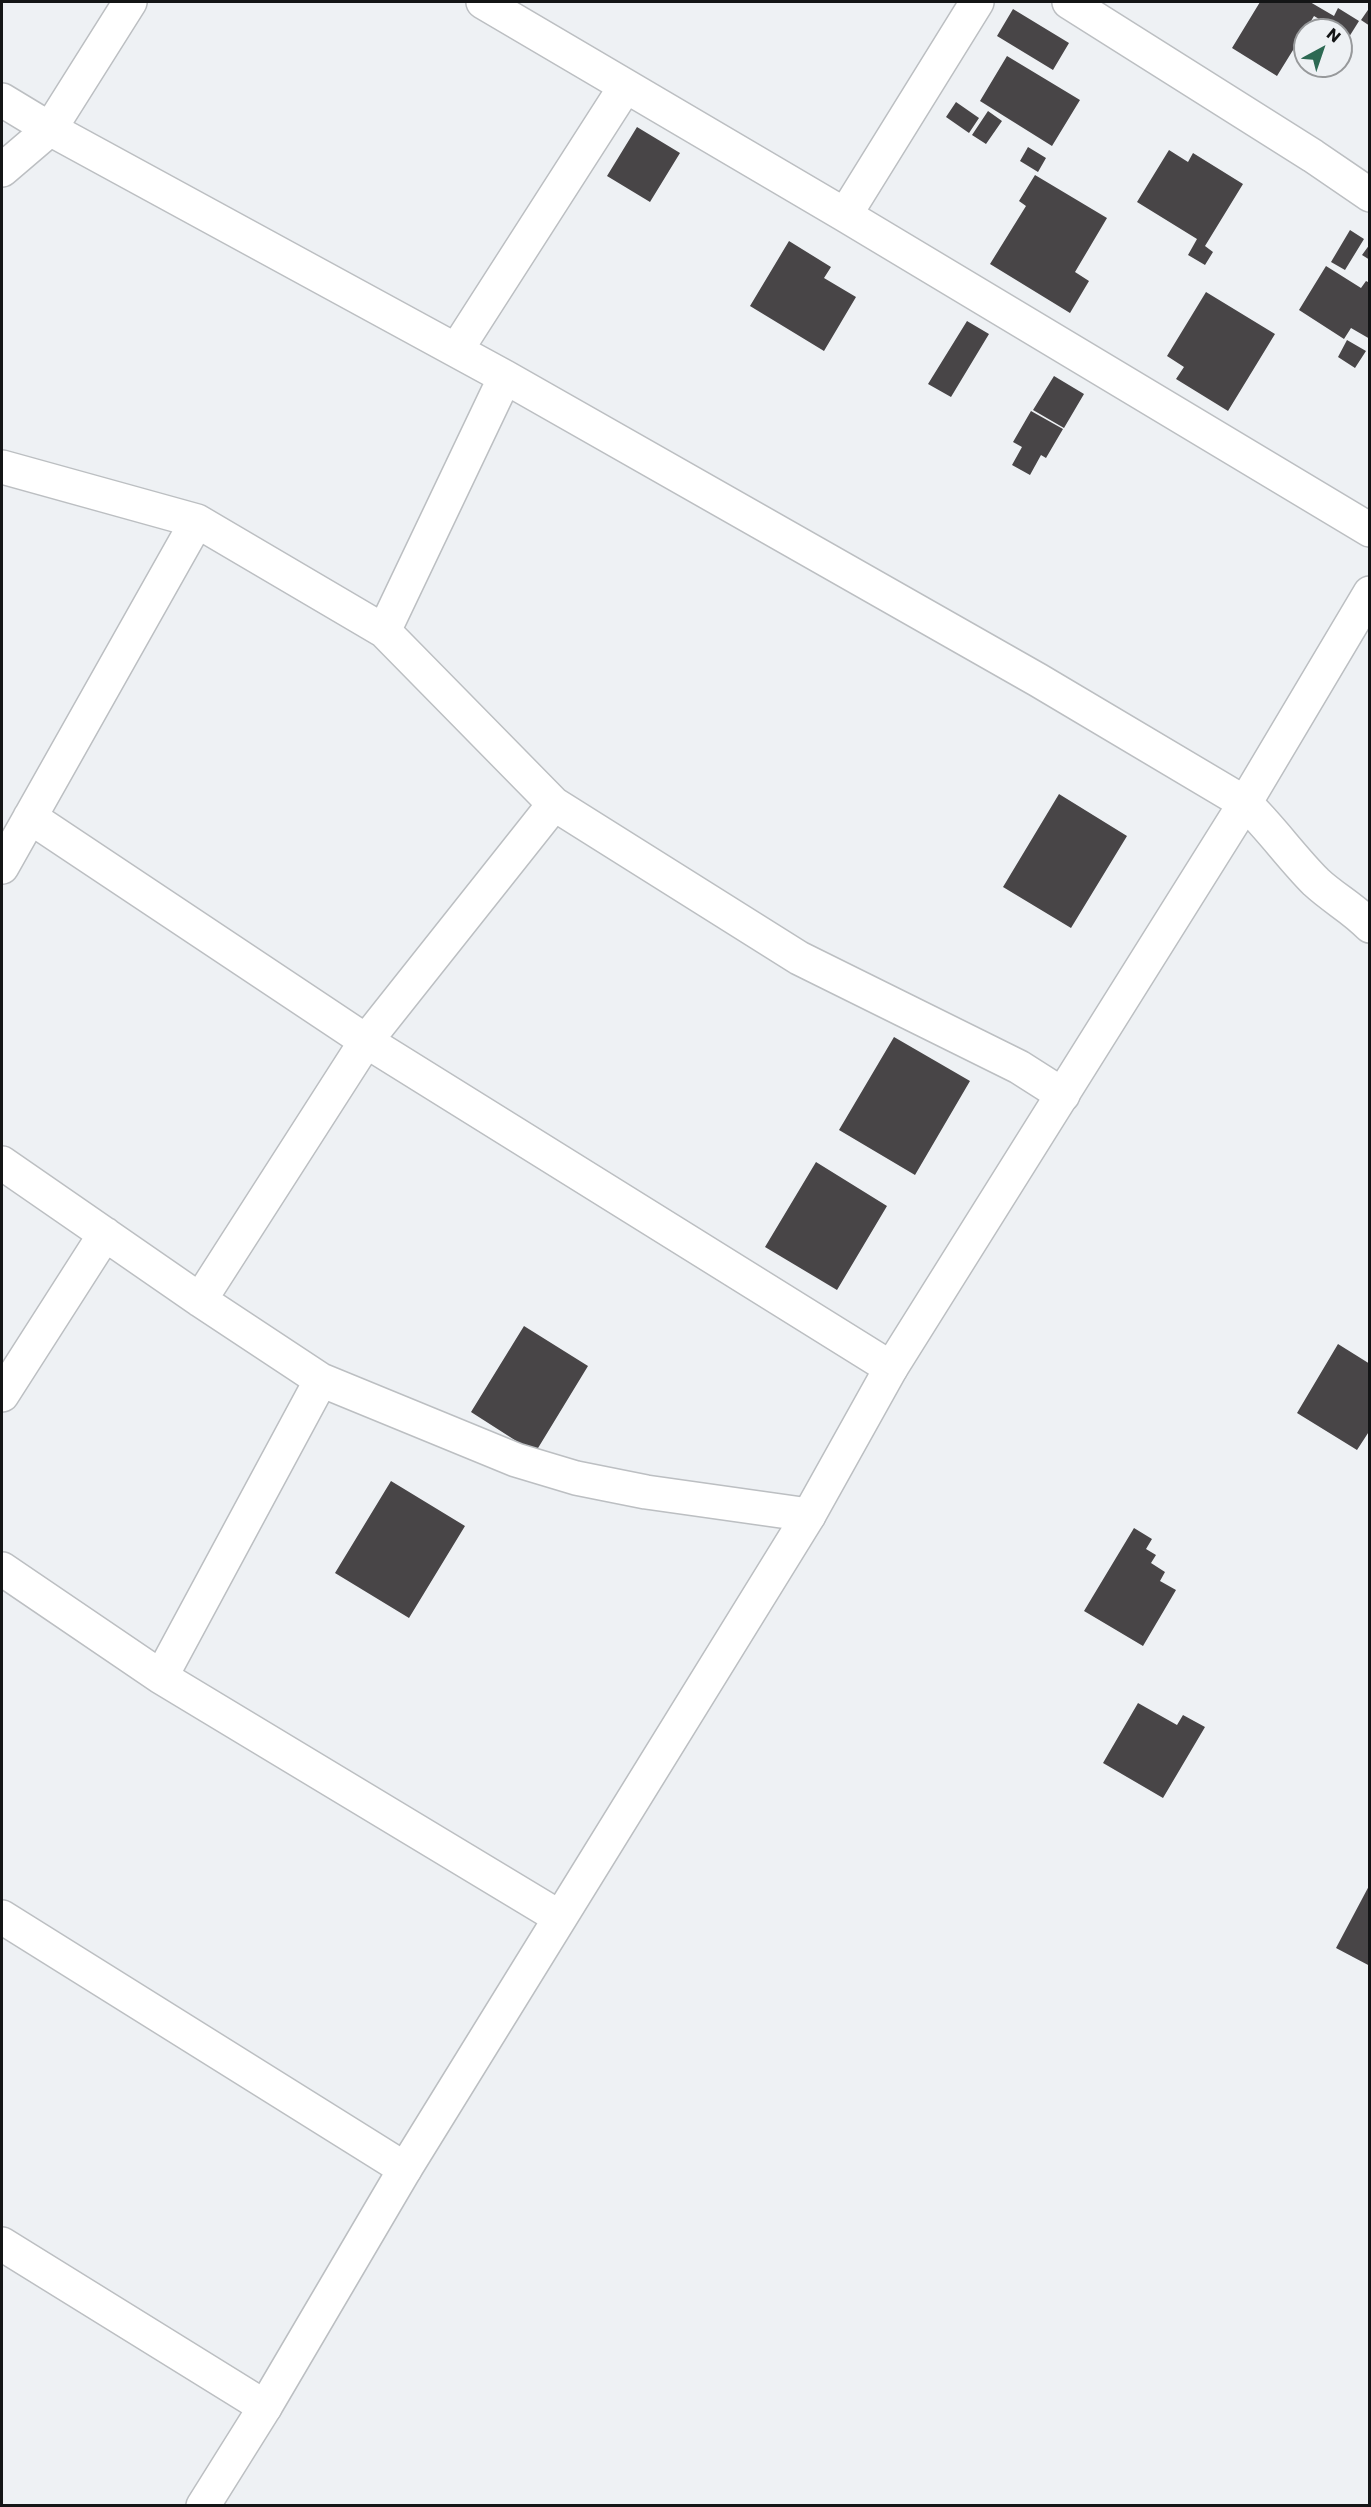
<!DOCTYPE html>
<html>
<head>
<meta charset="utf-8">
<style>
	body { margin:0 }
	#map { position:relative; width:1371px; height:2507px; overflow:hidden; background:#eef1f4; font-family:Poppins,sans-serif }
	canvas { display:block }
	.frame { position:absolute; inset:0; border:3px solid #141516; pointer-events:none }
	.north { position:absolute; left:1293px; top:18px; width:60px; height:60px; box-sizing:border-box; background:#eef1f4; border:2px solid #97999b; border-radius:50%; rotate:40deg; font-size:16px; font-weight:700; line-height:24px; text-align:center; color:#141516 }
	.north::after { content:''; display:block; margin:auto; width:21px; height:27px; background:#2d6953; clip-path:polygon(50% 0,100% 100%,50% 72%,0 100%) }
</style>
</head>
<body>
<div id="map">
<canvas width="1371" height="2507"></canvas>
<div class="frame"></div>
<div class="north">N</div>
</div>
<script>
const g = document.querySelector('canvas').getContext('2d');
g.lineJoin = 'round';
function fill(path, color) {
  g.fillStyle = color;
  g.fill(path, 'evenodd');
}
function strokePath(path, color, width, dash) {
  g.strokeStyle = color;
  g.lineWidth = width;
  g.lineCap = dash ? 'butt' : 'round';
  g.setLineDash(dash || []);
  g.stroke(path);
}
const building = new Path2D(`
	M1260,2h50l24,14 4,-8 21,13 -10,16 -35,-21 -37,60 -45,-28z
	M1370,7v19l-9,-6z
	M1013,9l56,34 -16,27 -56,-34z
	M1007,56l73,44 -28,46 -72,-45z
	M956,102l23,16 -10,15 -23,-16z
	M988,111l14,10 -16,23 -14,-9z
	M637,127l43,26 -30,49 -43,-26z
	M1028,147l18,11 -8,14 -18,-11z
	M1169,150l19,12 5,-9 50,31 -38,62 8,6 -8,13 -17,-10 9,-16 -60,-37z
	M1035,175l72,43 -32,54 14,9 -19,32 -80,-49 36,-58 -7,-5z
	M1350,230l14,9 -19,31 -14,-8z
	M789,241l42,26 -7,11 32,19 -32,54 -74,-45z
	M1370,244v16l-8,-5z
	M1326,266l35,22 5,-7 4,2v56l-19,-11 -7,11 -45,-29z
	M1206,292l69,42 -47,77 -52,-32 8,-12 -17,-11z
	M967,321l22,13 -38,63 -23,-13z
	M1347,340l19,11 -11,17 -17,-11z
	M1054,376l30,18 -20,34 -31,-18z
	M1031,411l32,18 -17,29 -5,-3 -11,20 -18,-10 10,-18 -9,-5z
	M1059,794l68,42 -56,92 -68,-41z
	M894,1037l76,44 -55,94 -76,-45z
	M816,1162l71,44 -50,84 -72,-43z
	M524,1326l64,40 -53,87 -64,-41z
	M1338,1344l32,20v66l-13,20 -60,-37z
	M391,1481l74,45 -56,92 -74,-45z
	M1134,1528l18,11 -6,10 10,6 -5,8 14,9 -5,9 16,9 -33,56 -59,-35z
	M1138,1703l39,22 6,-10 22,12 -42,71 -60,-35z
	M1370,1884v82l-34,-18z`);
const street = new Path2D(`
	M483,2l362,213 525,315
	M1069,2l244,154 57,39
	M2,100l48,29 455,248 533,303 207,123c26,25 46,54 71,79 17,16 38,27 54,44
	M2,170l48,-41 80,-127
	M845,215l132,-213
	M457,349l168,-262
	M2,467l195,54 187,110 170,173 245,154 220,109 44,28
	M384,631l121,-254
	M30,817l336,224 525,327
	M2,867l195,-346
	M2,1163l198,137 121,80 195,80 60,18 70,14 163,23
	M200,1300l166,-259 188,-237
	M2,1395l103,-161
	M2,1569l159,108 398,240
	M161,1677l160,-297
	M2,1917l403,252
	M2,2244l263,163`);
const secondary = new Path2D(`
	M203,2506l62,-99 140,-238 404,-654 82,-147 354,-565 125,-210`);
fill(building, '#484547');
strokePath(street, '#bcbfc2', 36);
strokePath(secondary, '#bcbfc2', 36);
strokePath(street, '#fff', 33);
strokePath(secondary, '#fff', 33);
</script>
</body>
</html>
